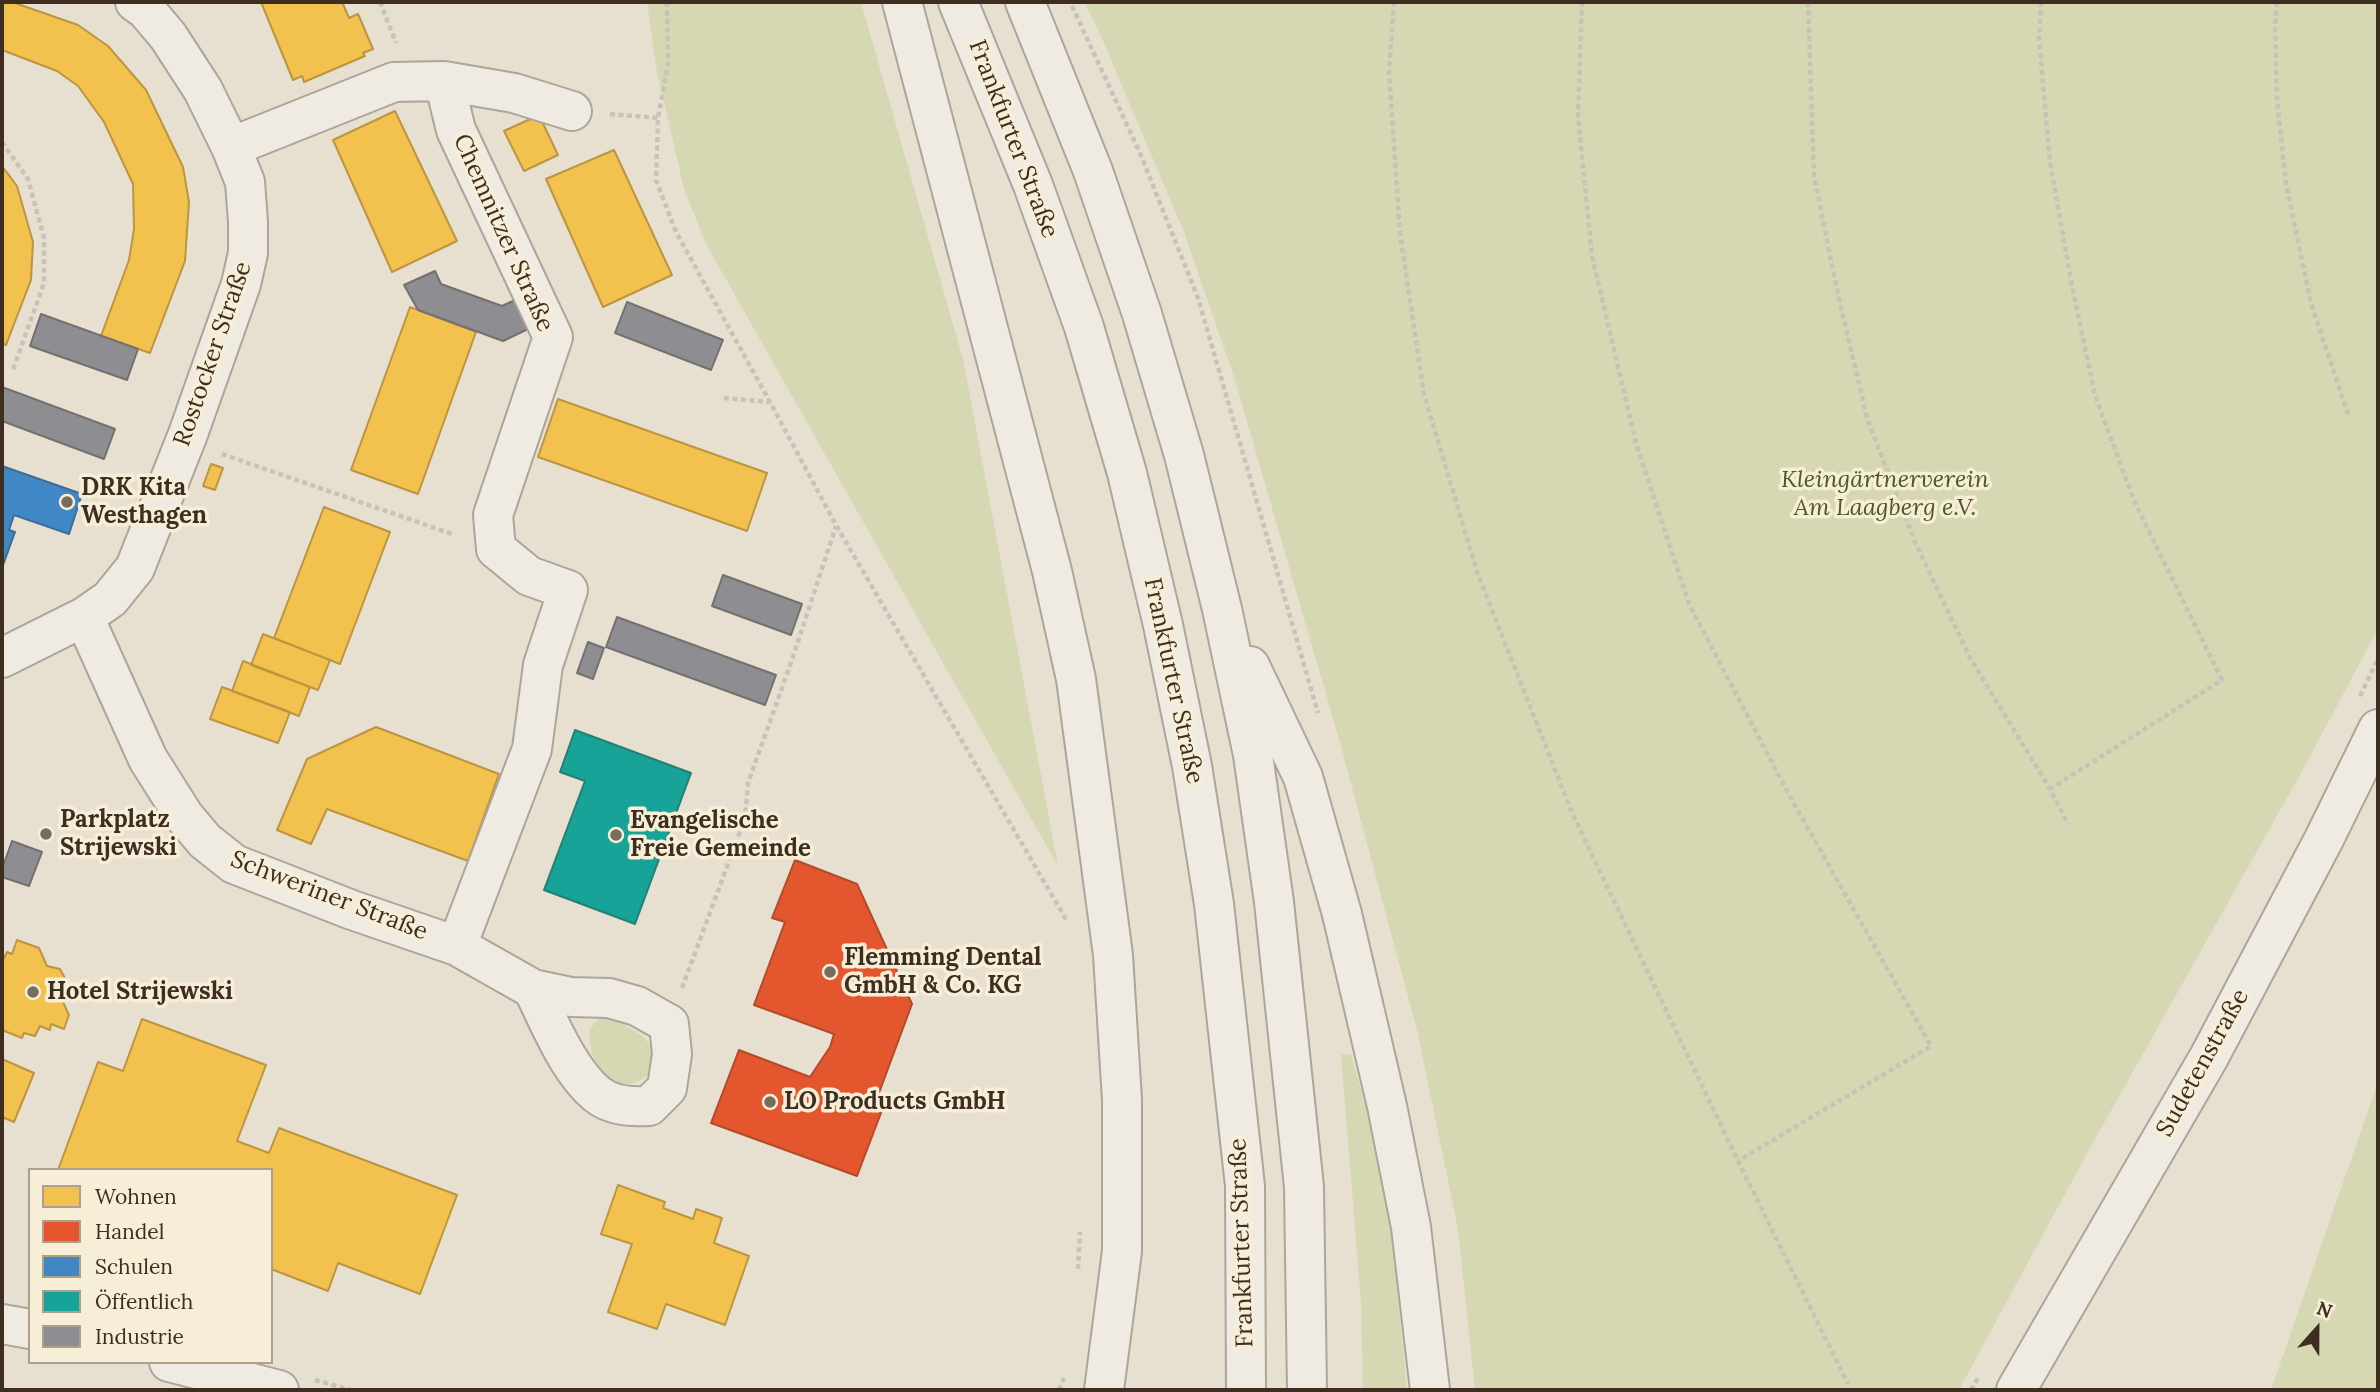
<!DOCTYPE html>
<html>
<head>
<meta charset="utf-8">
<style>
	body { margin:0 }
	#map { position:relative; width:2380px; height:1392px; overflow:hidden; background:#e7e0d1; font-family:Lora,serif }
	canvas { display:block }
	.frame { position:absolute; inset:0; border:4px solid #3d2e20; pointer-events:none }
	.legend { position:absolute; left:28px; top:1168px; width:245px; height:196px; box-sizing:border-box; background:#f7eed8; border:2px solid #ada18e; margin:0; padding:9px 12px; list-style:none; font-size:21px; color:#3d2e20 }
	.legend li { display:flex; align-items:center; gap:14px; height:35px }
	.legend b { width:35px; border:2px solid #ada18e }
	.north { position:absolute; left:2282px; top:1294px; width:70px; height:70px; -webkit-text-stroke:5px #f7eed8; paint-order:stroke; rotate:21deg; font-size:19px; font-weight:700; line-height:28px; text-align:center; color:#3d2e20 }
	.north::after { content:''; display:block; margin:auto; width:24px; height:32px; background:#3d2e20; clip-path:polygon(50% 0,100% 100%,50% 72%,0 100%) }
</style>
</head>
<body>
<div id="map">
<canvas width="2380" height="1392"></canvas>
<div class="frame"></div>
<ul class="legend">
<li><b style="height:19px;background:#f2c14e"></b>Wohnen</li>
<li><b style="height:19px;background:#e4572e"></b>Handel</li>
<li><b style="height:19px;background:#3f88c5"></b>Schulen</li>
<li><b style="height:19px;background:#17a398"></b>Öffentlich</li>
<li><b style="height:19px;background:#8d8d92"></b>Industrie</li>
</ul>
<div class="north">N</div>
</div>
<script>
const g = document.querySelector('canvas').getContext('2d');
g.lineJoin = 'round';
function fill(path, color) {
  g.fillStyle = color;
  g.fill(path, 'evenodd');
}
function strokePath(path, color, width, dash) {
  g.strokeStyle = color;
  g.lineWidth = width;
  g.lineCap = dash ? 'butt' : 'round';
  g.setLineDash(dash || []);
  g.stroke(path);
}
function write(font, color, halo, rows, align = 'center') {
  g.font = font + ' Lora,serif';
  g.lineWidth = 7;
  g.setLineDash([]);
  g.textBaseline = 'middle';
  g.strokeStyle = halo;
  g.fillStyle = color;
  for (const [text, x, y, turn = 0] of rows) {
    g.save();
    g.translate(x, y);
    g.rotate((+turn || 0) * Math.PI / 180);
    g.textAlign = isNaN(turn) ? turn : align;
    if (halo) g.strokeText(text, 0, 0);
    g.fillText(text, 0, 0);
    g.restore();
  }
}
const green = new Path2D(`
	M647,2h214l102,357 95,507 -352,-622 -22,-55 -28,-122z
	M1084,2h1294v627l-77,144 -216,384 -126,233h-484l-17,-161 -40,-195 -79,-295 -105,-362 -50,-145 -84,-198z
	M599,1018c17,1 53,17 55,37 0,5 -2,13 -3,18 -38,31 -62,-6 -62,-43z
	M1351,1054l15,54 26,129 15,153h-44l-2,-87 -20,-248z
	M2378,1082v308h-107z`);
const homes = new Path2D(`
	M2,2h10l66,23 30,21 38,44 37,77 6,35 -4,59 -35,92 -49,-17 28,-76 5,-31 -1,-45 -29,-62 -26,-36 -21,-15 -55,-21z
	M261,2h81l7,16 9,-4 15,35 -10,4 2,3 -61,26 -2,-6 -9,4z
	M395,111l62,130 -65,31 -59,-132z
	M539,115l19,40 -34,16 -20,-40z
	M614,150l58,125 -69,32 -57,-128z
	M2,166l15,20 16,56 -2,38 -25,65 -4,-2z
	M410,307l66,25 -58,162 -67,-24z
	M558,399l209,74 -20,58 -209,-74z
	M211,464l12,4 -8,22 -12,-4z
	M324,507l66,25 -50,132 -66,-26z
	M263,634l67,26 -12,30 -67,-25z
	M243,661l67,26 -11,29 -67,-25z
	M222,687l68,25 -12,31 -68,-24z
	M376,727l123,47 -31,87 -141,-52 -16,35 -34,-14 30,-71z
	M17,940l22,8 8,18 13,3 8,15 -6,16 7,15 -5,14 -13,-5 -1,6 -10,-4 -5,10 -11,-3 -2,5 -20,-8v-68l5,-10 5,2z
	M142,1019l124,46 -29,76 32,12 10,-25 178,67 -37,99 -82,-31 -10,28 -57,-22v-99h-213l40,-108 25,9z
	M2,1059l32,14 -20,49 -12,-5z
	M618,1185l47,17 -2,6 30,11 3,-10 26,9 -8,25 35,13 -24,69 -59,-21 -9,25 -49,-17 24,-68 -31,-10z`);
const shops = new Path2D(`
	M795,860l62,24 55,120 -36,97 8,4 -27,71 -146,-53 28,-73 71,27 20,-30 4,-13 -80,-29 31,-83 -13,-4z`);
const schools = new Path2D(`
	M2,466l80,28 -13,40 -55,-19 -5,15 6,2 -13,36z`);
const public = new Path2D(`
	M575,730l116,43 -56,151 -91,-34 41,-109 -25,-9z`);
const industry = new Path2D(`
	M435,271l6,13 61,22 13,-6 13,29 -25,12 -85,-31 -14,-25z
	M627,302l96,38 -12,30 -96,-37z
	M41,314l97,35 -11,31 -97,-34z
	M2,387l113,42 -11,30 -102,-38z
	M723,575l79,29 -11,31 -79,-29z
	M617,617l159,58 -11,30 -159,-58z
	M588,642l16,6 -11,31 -16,-6z
	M12,841l30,11 -13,34 -27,-9v-8z`);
const path = new Path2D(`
	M380,2l16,41
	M667,2l1,63 -10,53 -2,62 20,52 94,170 66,123 231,396
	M1394,2l-5,70 11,161 24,161 53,178 96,243 165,346 110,223
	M1582,2l-4,114 14,140 44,187 53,161 99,189 143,253 -193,115
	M1808,2l6,174 24,118 29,124 48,124 55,116 80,131 18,35
	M2041,2l-2,37 11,123 22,124 23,109 40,108 87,177 -172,109
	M2277,2l-2,24 2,73 9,85 25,119 38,114
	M1072,6l68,147 58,145 120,415
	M610,114l48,4
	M2,142l26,37 16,59v45l-31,87
	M724,398l46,4
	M222,454l233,81
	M2360,696l18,-37
	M682,988l63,-170 3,-35 45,-126 43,-131
	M1078,1269l2,-37
	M315,1380l36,10
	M1059,1390l5,-12
	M1971,1390l7,-12`);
const minor = new Path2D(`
	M902,2l150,569 24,108 37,276 9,145v151l-18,139
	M958,2l75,183 51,142 43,146 36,152 29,141 22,138 31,282 1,204
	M1025,2l68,169 49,143 42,141 38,154 31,146 21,147 30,285 3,203
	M444,81l70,12 58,18
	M231,147l163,-65 50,-1 12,49 97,207 -60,178 3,34 33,27 39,14 -25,75 -11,84 -75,197
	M84,617l64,142 36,57 21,25 29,23 118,46 105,36 76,43 38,8 38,1 28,8 32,18 3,30 -5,34 -18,18c-16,1 -37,0 -51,-11 -29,-23 -49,-73 -65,-106
	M2,658l82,-41 26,-18 25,-31 53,-134 53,-150 7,-31v-31l-3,-40 -14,-35 -28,-57 -35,-54 -22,-26 -11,-8
	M1250,666l53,111 39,137 45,192 24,121 19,163
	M2,1324l28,5
	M169,1362l110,28
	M2016,1390l193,-333 114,-216 55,-112`);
const markers = [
	[67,502,7,"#786c5e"],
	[46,834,7,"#786c5e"],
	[616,835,7,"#786c5e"],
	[830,972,7,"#786c5e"],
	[33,992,7,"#786c5e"],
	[770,1102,7,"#786c5e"]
];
const streetNames = [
	["Frankfurter Straße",1013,139,69],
	["Chemnitzer Straße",503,233,66],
	["Rostocker Straße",213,354,-71],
	["Frankfurter Straße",1173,681,78],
	["Schweriner Straße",329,896,21],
	["Sudetenstraße",2203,1063,-61],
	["Frankfurter Straße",1242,1243,-92]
];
const parkNames = [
	["Kleingärtnerverein",1885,480],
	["Am Laagberg e.V.",1885,508]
];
const poiNames = [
	["DRK Kita",81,488],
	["Westhagen",81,516],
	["Parkplatz",60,820],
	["Strijewski",60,848],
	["Evangelische",630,821],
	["Freie Gemeinde",630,849],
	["Flemming Dental",844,958],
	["GmbH & Co. KG",844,986],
	["Hotel Strijewski",47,992],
	["LO Products GmbH",784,1102]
];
fill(green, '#d6d7b3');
fill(homes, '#f2c14e');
strokePath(homes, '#bc9540', 2);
fill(shops, '#e4572e');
strokePath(shops, '#b24b2a', 2);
fill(schools, '#3f88c5');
strokePath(schools, '#3e6d94', 2);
fill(public, '#17a398');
strokePath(public, '#228074', 2);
fill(industry, '#8d8d92');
strokePath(industry, '#757070', 2);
strokePath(minor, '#ada599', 42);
strokePath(path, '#c8c2b9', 4.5, [5, 3.5]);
strokePath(minor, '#efebe3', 38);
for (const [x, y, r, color] of markers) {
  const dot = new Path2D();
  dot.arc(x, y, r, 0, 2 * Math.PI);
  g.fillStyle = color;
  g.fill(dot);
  strokePath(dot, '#f7eed8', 2.5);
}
write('24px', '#3d2e20', '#f7eed8', streetNames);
write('italic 24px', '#4d5a26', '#f7eed8', parkNames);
write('bold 24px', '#3d2e20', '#f7eed8', poiNames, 'left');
</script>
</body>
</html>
